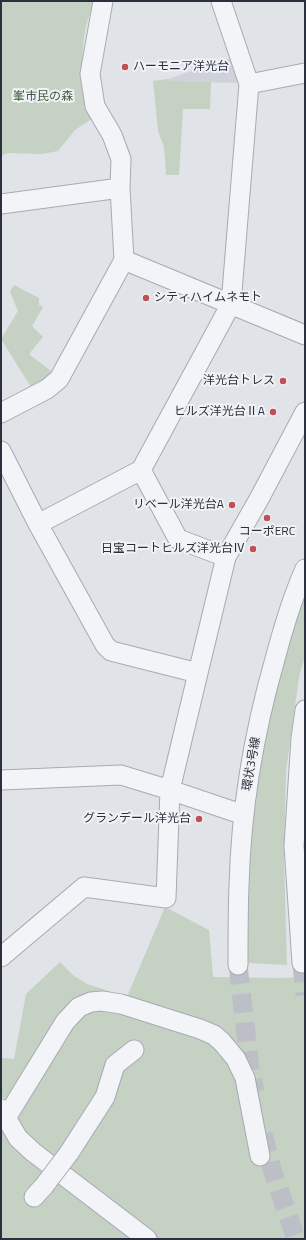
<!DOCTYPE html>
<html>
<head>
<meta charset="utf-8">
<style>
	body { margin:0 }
	#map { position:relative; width:306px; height:1240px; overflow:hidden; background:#e0e3e8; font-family:"Titillium Web",sans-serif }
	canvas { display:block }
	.frame { position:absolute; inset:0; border:2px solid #2a303e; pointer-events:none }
</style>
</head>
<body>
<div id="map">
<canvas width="306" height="1240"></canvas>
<div class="frame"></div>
</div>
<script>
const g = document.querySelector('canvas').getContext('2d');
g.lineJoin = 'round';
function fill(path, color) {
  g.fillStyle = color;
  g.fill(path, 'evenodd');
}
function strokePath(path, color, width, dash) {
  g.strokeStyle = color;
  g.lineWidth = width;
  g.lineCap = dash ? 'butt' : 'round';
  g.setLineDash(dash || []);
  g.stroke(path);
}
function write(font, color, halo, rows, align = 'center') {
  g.font = font + ' "Titillium Web","Noto Sans JP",sans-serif';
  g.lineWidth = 4;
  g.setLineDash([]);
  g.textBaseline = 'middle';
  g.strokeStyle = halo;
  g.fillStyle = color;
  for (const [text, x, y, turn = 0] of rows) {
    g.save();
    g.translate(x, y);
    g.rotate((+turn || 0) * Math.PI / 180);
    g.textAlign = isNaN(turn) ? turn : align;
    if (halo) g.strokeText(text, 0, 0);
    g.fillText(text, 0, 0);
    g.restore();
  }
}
const built = new Path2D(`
	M234,57l6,26 -71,-2 -1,-2z`);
const green = new Path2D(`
	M1,1h94c-11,22 -14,49 -12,74 2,14 7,29 10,43l-18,12 -17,21 -16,3 -34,-1 -7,3z
	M168,79l1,2 42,1 -1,27h-27l-4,66h-13l-2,-28 -6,-16 -5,-50z
	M14,285l25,13v7l4,2 -11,19 11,11 -14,17 22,17c-4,9 -11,12 -20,16l-30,-48 17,-28 -8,-19z
	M305,585v71l-6,21 -13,94 -2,89 3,105 -39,-2 -2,-98 9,-77 13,-66z
	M165,907l44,23 4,47 66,1 26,-1v262h-147l-126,-98 -15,-19 -11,-23 -5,-2v-39l13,1 12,-65 34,-32 14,14 13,8 40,13z
	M1,1112l128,123 -2,4h-126z`);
const minorTunnel = new Path2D(`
	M302,963l3,32
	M238,965l12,103 5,24
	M263,1134l9,35 24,70`);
const minor = new Path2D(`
	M249,84l56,-11
	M1,204l119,-16
	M124,260l181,75
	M1,413l46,-24 12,-10 65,-119 -4,-72 1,-29 -9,-24 -17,-29 -5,-32 13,-73
	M1,451l37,73
	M141,470l37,69 48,18
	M198,673l28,-116 33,-58 46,-87
	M1,780l120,-5 49,15 74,25
	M1,957l83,-70 82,11 4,-108 28,-117 -87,-22 -6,-6 -67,-121 103,-54 90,-166 18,-220 -28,-83
	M302,963l-8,-117 7,-108 4,-28
	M238,965c0,-27 0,-53 1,-79 2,-77 15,-154 36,-227 8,-30 17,-61 30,-90
	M1,1109l17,29 15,14 114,87
	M6,1118l59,-96 14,-15 12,-5 11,-1 19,3 79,25 14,6 8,7 14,17 9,19 15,78
	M69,1153l36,-56 10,-32 19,-15
	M34,1197l10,-11`);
const minorBridge = new Path2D(`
	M44,1186l25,-33`);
const markers = [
	[125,67,4,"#c44e57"],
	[146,298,4,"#c44e57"],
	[283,381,4,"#c44e57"],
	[273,412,4,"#c44e57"],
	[232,505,4,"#c44e57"],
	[267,518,4,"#c44e57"],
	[253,549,4,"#c44e57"],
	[199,819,4,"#c44e57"]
];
const poiNames = [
	["ハーモニア洋光台",133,67,"left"],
	["シティハイムネモト",154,298,"left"],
	["洋光台トレス",275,381],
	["ヒルズ洋光台ⅡA",265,412],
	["リベール洋光台A",224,505],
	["コーポERC",267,532,"center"],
	["日宝コートヒルズ洋光台Ⅳ",245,549],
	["グランデール洋光台",191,819]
];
const parkNames = [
	["峯市民の森",43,97]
];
const streetNames = [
	["環状3号線",252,764,-80]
];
fill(built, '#ced2da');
fill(green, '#c5d1c2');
strokePath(minorTunnel, '#bcbfc6', 19, [19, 10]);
strokePath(minor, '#a6aab2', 21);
strokePath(minor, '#f3f4f7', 19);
strokePath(minorBridge, '#a6aab2', 21, []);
strokePath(minorBridge, '#f3f4f7', 19);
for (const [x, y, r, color] of markers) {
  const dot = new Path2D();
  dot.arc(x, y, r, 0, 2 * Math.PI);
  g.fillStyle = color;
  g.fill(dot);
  strokePath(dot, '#f0f2f6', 1.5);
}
write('12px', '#2a303e', '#f0f2f6', poiNames, 'right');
write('12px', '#3c5938', '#f0f2f6', parkNames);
write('12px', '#2a303e', '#f0f2f6', streetNames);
</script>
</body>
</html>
